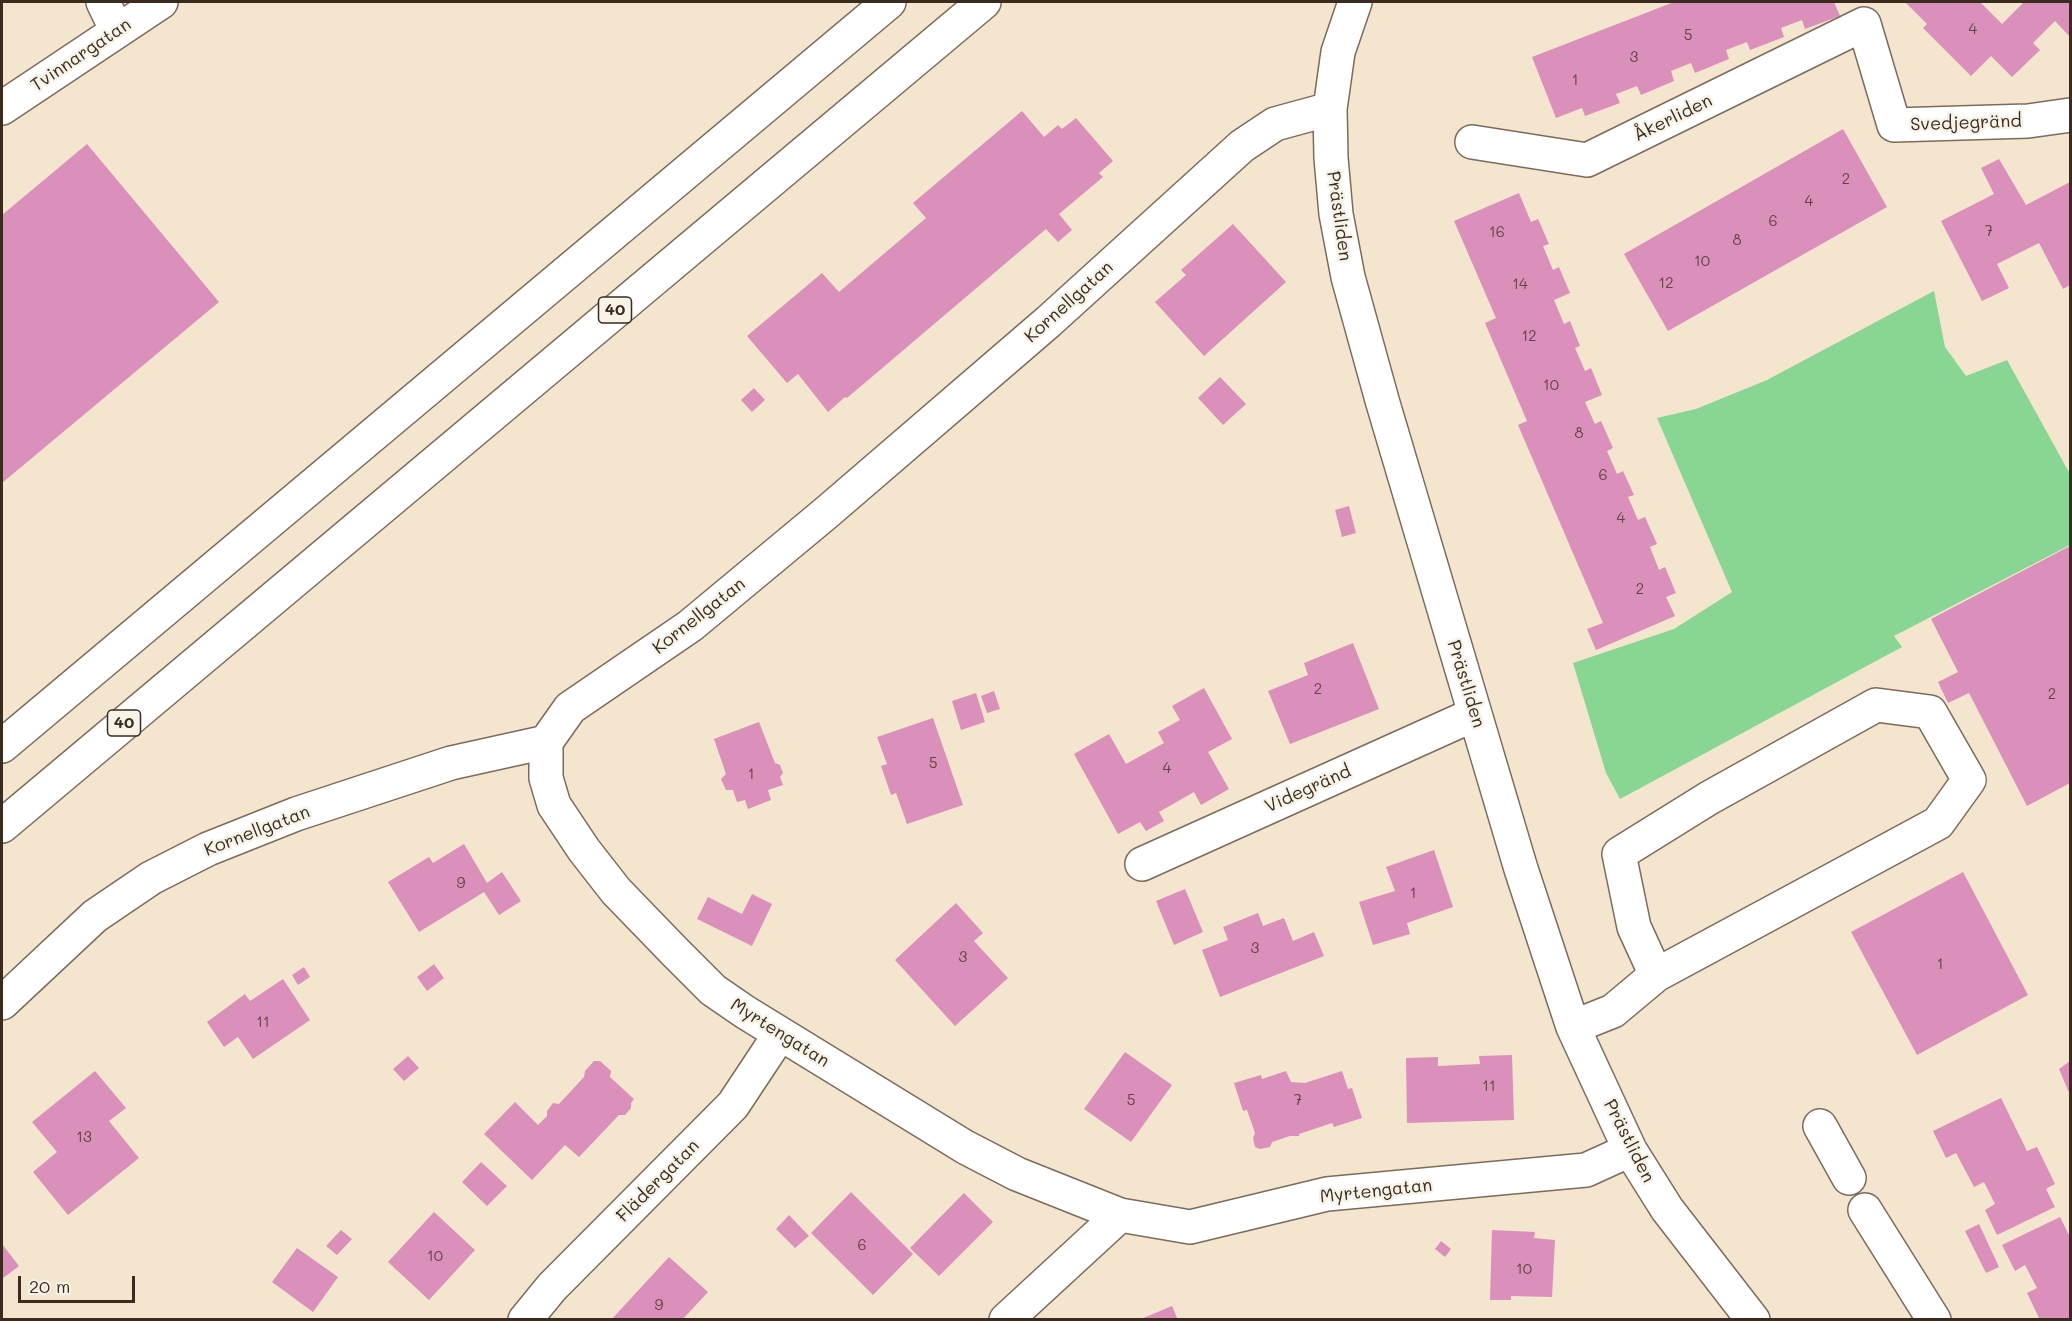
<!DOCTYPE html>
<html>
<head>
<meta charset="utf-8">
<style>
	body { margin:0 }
	#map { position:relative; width:2072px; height:1321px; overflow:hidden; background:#f4e5ce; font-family:Mali,sans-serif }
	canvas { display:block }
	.frame { position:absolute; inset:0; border:3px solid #3b2a1e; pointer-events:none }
	.scale { position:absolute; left:18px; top:1276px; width:117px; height:27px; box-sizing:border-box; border:3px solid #3b2a1e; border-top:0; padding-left:8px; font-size:18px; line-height:21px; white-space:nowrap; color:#3b2a1e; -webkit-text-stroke:4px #f7f3e8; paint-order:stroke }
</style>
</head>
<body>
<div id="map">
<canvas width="2072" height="1321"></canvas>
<div class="frame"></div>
<div class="scale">20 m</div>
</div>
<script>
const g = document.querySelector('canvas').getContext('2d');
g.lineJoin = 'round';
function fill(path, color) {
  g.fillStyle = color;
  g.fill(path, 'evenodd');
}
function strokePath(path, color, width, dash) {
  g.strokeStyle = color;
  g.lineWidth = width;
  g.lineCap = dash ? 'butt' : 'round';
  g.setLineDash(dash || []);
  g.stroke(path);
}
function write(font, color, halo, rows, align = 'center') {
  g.font = font + ' Mali,sans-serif';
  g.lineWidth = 5;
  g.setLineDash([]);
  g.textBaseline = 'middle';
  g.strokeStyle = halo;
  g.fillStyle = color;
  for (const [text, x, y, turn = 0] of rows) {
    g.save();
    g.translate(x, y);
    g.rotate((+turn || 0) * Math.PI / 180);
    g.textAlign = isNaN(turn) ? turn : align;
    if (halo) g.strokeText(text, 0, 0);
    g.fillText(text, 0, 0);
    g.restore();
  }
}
const green = new Path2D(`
	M1934,291l11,56 21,29 41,-16 63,114v71l-176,91 8,11 -282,152 -14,-26 -33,-110 101,-34 58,-37 -75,-174 39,-9 71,-29z`);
const building = new Path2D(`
	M1674,2h160l6,14 -35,13 -3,-9 -21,8 3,9 -34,13 -3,-8 -21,8 3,9 -34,14 -4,-10 -20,8 3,10 -33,14 -4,-9 -21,8 4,9 -35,13 -3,-8 -26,10 -24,-61z
	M1905,2h75l22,22 22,-22h46v35l-15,-16 -22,22 7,7 -28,27 -21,-21 -20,20 -48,-48 4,-4z
	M1022,111l22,26 14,-12 4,4 14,-11 37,43 -14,12 4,4 -44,37 13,16 -14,12 -12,-13 -199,169 -2,-1 -17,15 -30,-38 -11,9 -40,-47 75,-63 17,19 87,-74 -13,-15z
	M1843,129l44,78 -219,124 -44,-77z
	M87,144l132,158 -217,181v-268z
	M1999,159l27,46 44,-23v103l-7,4 -24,-46 -42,21 12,24 -27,13 -41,-80 53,-27 -13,-26z
	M1519,193l12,29 7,-3 11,25 -6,2 10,24 6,-3 11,26 -16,7 10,24 6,-3 10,25 -5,2 10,23 6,-3 11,27 -17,7 10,22 6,-3 12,27 -6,3 10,23 6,-3 11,24 -6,2 10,23 7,-3 12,27 -7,3 9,23 6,-3 11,26 -10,4 9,19 -79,34 -9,-21 16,-6 -85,-198 9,-4 -42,-98 11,-5 -42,-97z
	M1233,224l53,58 -82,74 -49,-54 31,-27 -5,-5z
	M1220,377l26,27 -23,21 -25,-27z
	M754,388l11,12 -13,12 -11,-12z
	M1349,506l7,27 -14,4 -7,-27z
	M2070,546v237l-43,23 -58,-113 -21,10 -10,-21 20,-10 -27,-53z
	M1353,643l26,66 -89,35 -22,-53 40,-16 -4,-12z
	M1204,688l28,51 -24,13 21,37 -28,16 -7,-13 -35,20 5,9 -18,10 -6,-9 -22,12 -44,-80 35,-20 17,30 38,-21 -6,-11 22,-12 -8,-14z
	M994,691l6,18 -13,4 -6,-17z
	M976,693l9,29 -24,8 -9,-29z
	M933,718l30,87 -56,19 -11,-31 -5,2 -10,-29 6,-2 -10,-27z
	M759,722l16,41 5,2 3,8 -3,4 3,8 -15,5 3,10 -23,9 -3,-9 -8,2 -4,-12h-7l-5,-11 5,-5 -12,-35z
	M464,844l23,39 15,-11 19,29 -22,14 -15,-23 -65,40 -31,-50 41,-25 4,6z
	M1434,850l19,57 -46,16 3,11 -37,11 -14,-43 36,-11 -9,-24z
	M1963,872l65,123 -111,60 -66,-123z
	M1185,889l18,43 -29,13 -18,-44z
	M752,894l20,10 -20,42 -55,-27 11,-22 34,17z
	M956,903l27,30 -9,8 34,37 -53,48 -60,-66z
	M1258,913l5,13 21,-8 9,23 21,-9 10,24 -104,41 -18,-47 26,-10 -5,-13z
	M434,964l10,14 -17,13 -10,-14z
	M304,967l6,10 -12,8 -6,-10z
	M283,979l27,41 -57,39 -15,-22 -14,10 -17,-25 38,-28 5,7z
	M1125,1052l47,33 -41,57 -47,-33z
	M1512,1055l2,65 -107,3 -1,-65 32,-1v9l42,-2 -1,-8z
	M408,1056l11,12 -15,13 -11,-12z
	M594,1061h6l11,10 -1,6 24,22 -3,4v5l-6,7h-6l-40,42 -14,-12 -33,35 -48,-46 31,-32 23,23 9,-9v-5l6,-8 6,1 25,-27 1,-6z
	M2070,1061v34l-11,-26z
	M95,1071l31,37 -17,13 30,37 -71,57 -35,-43 24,-20 -25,-30z
	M1286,1071l5,11 14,1 37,-12 6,18 4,-1 10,30 -28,9 -2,-4 -33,11v2h-9l-18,6 -2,5 -10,2 -5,-2 -2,-9 2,-5 -8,-23 -4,1 -9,-28 27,-8 1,4z
	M2001,1098l26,53 10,-4 18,37 -9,5 9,18 -58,28 -12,-25 10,-6 -11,-22 -10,5 -18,-34 -10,5 -13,-27z
	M481,1162l26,24 -20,20 -25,-24z
	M851,1192l62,62 -40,41 -62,-62z
	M964,1193l29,29 -54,54 -29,-28z
	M434,1212l41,38 -46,50 -41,-38z
	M789,1215l20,21 -14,12 -19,-19z
	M2060,1217l9,18 1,-1v86h-30l-13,-27 10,-5 -12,-23 -10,6 -13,-26z
	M1979,1224l20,43 -13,6 -21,-42z
	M341,1230l11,9 -15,16 -11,-9z
	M1492,1230l43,2 -1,6 21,2 -3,57 -41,-1v4h-21z
	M1441,1241l10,8 -6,8 -10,-8z
	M2,1244l17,22 -17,13z
	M297,1248l41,29 -25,35 -41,-30z
	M669,1257l39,35 -26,28h-71z
	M1172,1306l6,14h-37v-1z`);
const minor = new Path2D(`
	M103,2l14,29
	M1355,2l-17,50 -8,57 1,49 5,56 12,63 34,123 139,469 52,158 57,123 37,59 86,111
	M2,108l159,-106
	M1472,142l115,18 277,-136 30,101 134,-4 42,-6
	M546,742v36l8,27 30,45 32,41 59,61 38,38 32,22 220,135 52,27 103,41 70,12 137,-33 259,-24 44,-20
	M1142,864l333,-150
	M2,1003l93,-87 56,-38 57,-29 88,-35 155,-51 95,-21 24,-34 120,-82 136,-113 222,-191 194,-176 33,-22 55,-15
	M1573,1027l40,-16 43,-36 282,-152 31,-43 -39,-68 -54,-7 -167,93 -90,56 15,73 22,48
	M1820,1126l29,52
	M1865,1210l69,110
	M525,1320l27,-33 181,-182 47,-71
	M1006,1320l114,-105`);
const highway = new Path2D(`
	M2,746l887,-744
	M2,826l982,-824`);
const numberNames = [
	["4",1973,29],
	["5",1688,35],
	["3",1634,57],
	["1",1575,80],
	["2",1846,179],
	["4",1809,201],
	["6",1773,221],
	["7",1989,231],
	["16",1497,232],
	["8",1737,240],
	["10",1702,261],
	["12",1666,283],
	["14",1520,284],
	["12",1529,336],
	["10",1551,385],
	["8",1579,433],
	["6",1603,475],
	["4",1621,518],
	["2",1640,589],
	["2",1318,689],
	["2",2052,694],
	["5",933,763],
	["4",1167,768],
	["1",751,774],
	["9",461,883],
	["1",1413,893],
	["3",1255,948],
	["3",963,957],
	["1",1940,964],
	["11",263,1022],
	["11",1489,1086],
	["5",1131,1100],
	["7",1298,1100],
	["13",84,1137],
	["6",862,1245],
	["10",435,1256],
	["10",1524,1269],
	["9",659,1305]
];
const shields = [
	[615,310,33],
	[124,723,33]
];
const shieldNames = [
	["40",615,310],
	["40",124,723]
];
const streetNames = [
	["Tvinnargatan",81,55,-34],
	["Åkerliden",1673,118,-26],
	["Svedjegränd",1966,123,-2],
	["Prästliden",1339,216,82],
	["Kornellgatan",1069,302,-42],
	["Kornellgatan",699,616,-38],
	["Prästliden",1466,684,73],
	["Videgränd",1308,789,-24],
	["Kornellgatan",257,831,-21],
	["Myrtengatan",780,1033,32],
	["Prästliden",1629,1141,63],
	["Flädergatan",658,1181,-45],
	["Myrtengatan",1376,1191,-6]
];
fill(green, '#89d593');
fill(building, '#db8fbb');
strokePath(minor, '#7c6b5c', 36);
strokePath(highway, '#7c6b5c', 36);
strokePath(minor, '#fff', 33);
strokePath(highway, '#fff', 33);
write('15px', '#634345', null, numberNames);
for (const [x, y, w] of shields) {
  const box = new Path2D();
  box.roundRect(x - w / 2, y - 13, w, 26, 4.5);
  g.fillStyle = '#f7f3e8';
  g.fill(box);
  strokePath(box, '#3b2a1e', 1.5);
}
write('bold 16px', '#3b2a1e', null, shieldNames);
write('18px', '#3b2a1e', '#f7f3e8', streetNames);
</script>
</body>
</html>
